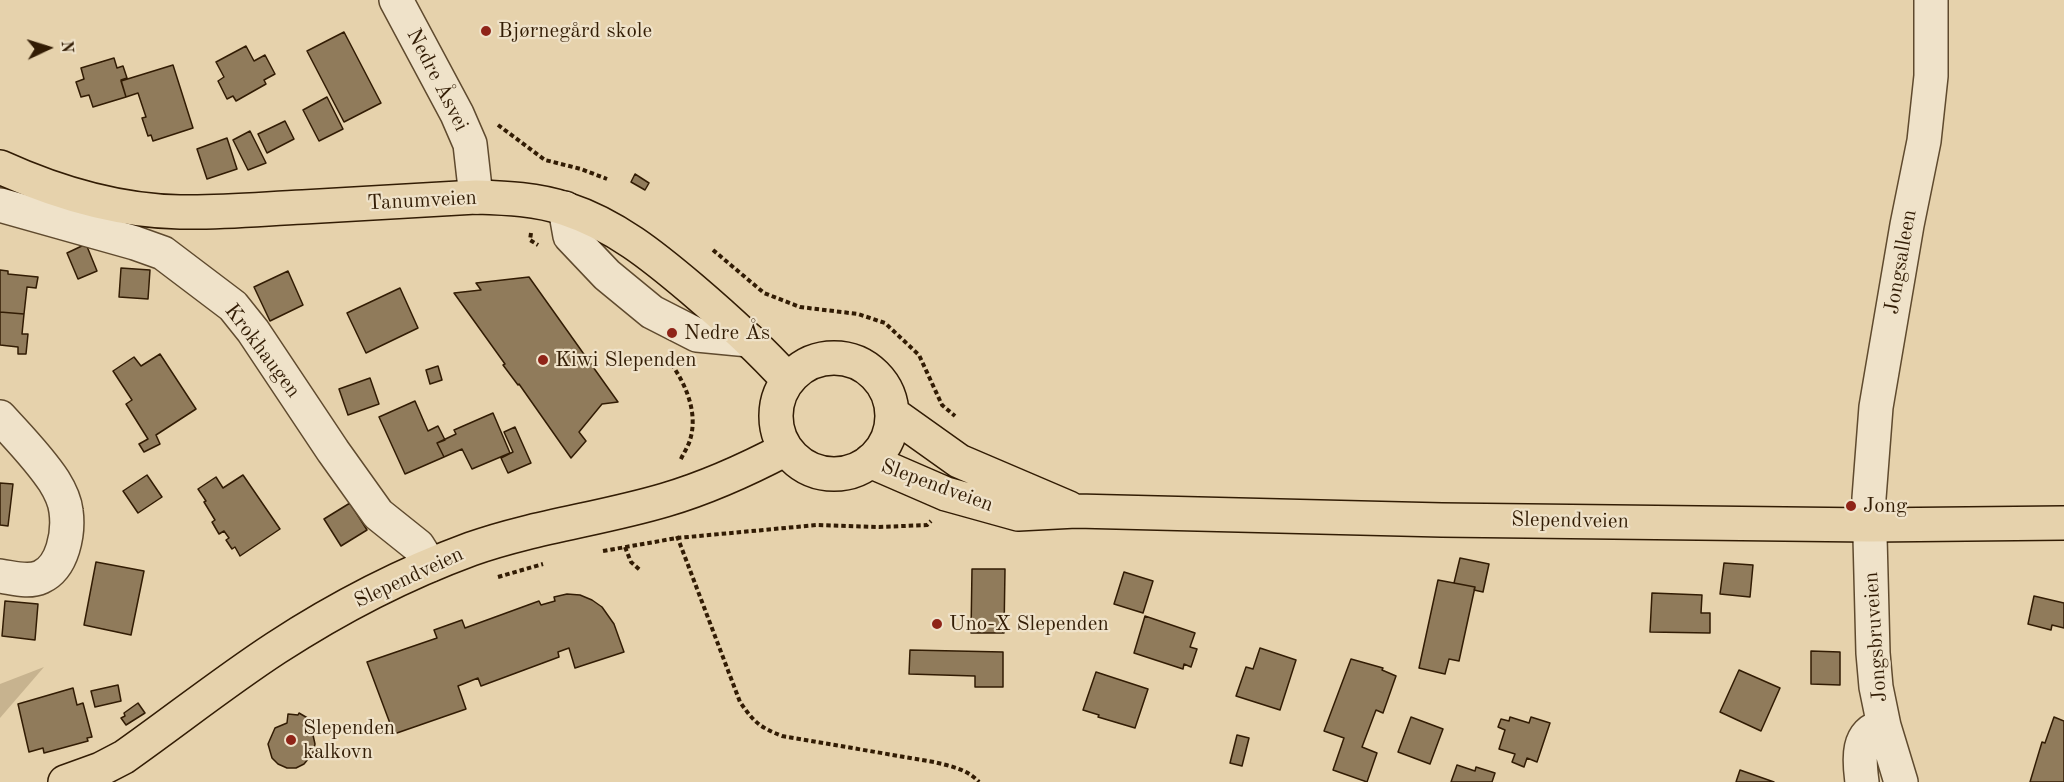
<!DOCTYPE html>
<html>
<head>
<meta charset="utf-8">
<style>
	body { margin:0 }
	#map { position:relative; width:2064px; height:782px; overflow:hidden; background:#e6d2ac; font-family:"Old Standard TT",serif }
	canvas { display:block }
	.north { position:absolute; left:18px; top:18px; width:60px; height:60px; -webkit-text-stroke:4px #efe2c9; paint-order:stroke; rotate:86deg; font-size:16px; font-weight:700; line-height:24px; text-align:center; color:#321c04 }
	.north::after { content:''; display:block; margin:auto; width:21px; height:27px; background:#321c04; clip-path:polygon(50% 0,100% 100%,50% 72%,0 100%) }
</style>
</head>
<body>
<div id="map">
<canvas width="2064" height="782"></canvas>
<div class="north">N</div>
</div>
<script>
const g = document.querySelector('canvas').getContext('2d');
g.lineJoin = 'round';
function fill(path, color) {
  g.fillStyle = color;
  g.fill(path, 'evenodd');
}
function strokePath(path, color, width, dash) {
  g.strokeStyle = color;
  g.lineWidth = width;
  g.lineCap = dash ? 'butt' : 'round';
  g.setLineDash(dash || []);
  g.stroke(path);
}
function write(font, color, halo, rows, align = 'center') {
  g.font = font + ' "Old Standard TT",serif';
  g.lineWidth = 4.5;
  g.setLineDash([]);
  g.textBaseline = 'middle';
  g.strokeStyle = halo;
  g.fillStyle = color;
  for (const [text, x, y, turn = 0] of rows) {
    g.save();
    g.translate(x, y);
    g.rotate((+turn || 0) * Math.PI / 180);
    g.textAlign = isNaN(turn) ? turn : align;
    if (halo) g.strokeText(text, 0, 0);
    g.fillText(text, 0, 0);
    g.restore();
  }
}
const green = new Path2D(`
	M44,667l-44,51v-34z`);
const building = new Path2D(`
	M344,32l37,71 -37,19 -37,-71z
	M246,46l8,15 11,-6 10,19 -11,6 2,4 -30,17 -3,-5 -6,3 -9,-18 6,-4 -8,-15z
	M114,58l3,10 6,-2 4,12 -6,2 5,17 -33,10 -4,-12 -8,2 -5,-15 8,-3 -3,-11z
	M173,65l20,63 -40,13 -2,-6 -3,1 -6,-18 4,-1 -8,-24 -12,4 -5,-16z
	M327,97l16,32 -24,12 -16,-31z
	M285,121l9,18 -27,14 -9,-19z
	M250,131l16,32 -18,7 -15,-30z
	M227,138l10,31 -30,10 -10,-30z
	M635,174l14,9 -4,7 -14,-8z
	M86,244l11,27 -19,8 -11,-26z
	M121,268l29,2 -2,29 -29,-2z
	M0,270l8,1v3l30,3 -2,11 -9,-1 -3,27 -24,-2z
	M288,271l15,34 -33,16 -16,-34z
	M529,277l89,125 -16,2 -23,28 7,9 -15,17 -52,-74 -1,1 -15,-20 2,-1 -51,-71 27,-3 -5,-7z
	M400,288l18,40 -52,25 -19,-40z
	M0,312l24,2 -2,20h6l-2,20h-8v-7l-18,-2z
	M160,354l36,55 -40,26 4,9 -16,8 -5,-8 9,-5 -22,-35 6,-4 -19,-29 21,-14 7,9z
	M438,366l4,14 -12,4 -4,-14z
	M370,378l9,26 -31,11 -9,-26z
	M415,401l13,30 10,-5 7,14 -8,3 7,14 -39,17 -26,-57z
	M493,413l17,40 -38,16 -10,-20 -18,8 -7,-14 19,-9 -2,-4z
	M515,427l16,36 -23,10 -7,-15 12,-6 -9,-20z
	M147,475l15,22 -24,16 -15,-22z
	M243,475l37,54 -40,27 -5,-9 -3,2 -6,-9 3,-2 -5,-7 -5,3 -7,-12 3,-2 -11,-18 2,-1 -8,-12 18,-12 7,11z
	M0,483l13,1 -5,42 -8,-1z
	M350,503l17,27 -26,16 -17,-27z
	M1460,558l29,6 -6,28 -9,-2 1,-3 -21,-4z
	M96,562l48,9 -13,64 -47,-10z
	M1724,563l29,2 -3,32 -30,-3z
	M972,569h33l-1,64h-33z
	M1124,572l29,9 -10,32 -29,-9z
	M1438,580l37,7 -16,74 -10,-2 -4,15 -26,-6z
	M1652,593l50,2 -1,18h9v20l-60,-1z
	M567,594l13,1 12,5 10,7 12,17 10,28 -49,16 -6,-20 -11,4 1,5 -78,29 -3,-8 -20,8 8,23 -72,25 -27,-72 70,-24 -3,-8 28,-10 3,8 74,-27 2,4 14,-4 -1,-4z
	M2034,596l30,7v25l-12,-3 -1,5 -23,-6z
	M5,601l33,3 -3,36 -33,-4z
	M1145,616l50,17 -5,14 7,2 -6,18 -7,-3 -1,5 -49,-16z
	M1260,648l36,12 -16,50 -44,-14 10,-29 7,2z
	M910,650l93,2v35h-28v-11l-66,-2z
	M1811,651l29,1v33l-29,-1z
	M1351,659l32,9 -1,2 14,6 -13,37 -7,-3 -14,37 15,6 -10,29 -34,-12 11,-32 -20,-7z
	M1739,670l41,18 -19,43 -41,-19z
	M1096,672l52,17 -13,39 -37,-11 1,-2 -16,-5z
	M118,685l3,16 -26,6 -4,-16z
	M73,688l4,17 6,-2 9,34 -5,1 1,3 -44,12 -1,-5 -14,4 -11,-48z
	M138,703l7,10 -19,12 -5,-7 4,-2 -1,-3z
	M299,713l12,7 -5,8 7,7 2,9 -2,9 -9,11 -8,4h-9l-9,-4 -6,-6 -4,-14 7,-16 12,-5 1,-9 10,1z
	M1411,717l32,12 -13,35 -32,-12z
	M1510,717l19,6 2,-6 19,6 -13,39 -10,-4 -3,9 -12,-5 3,-8 -16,-5 6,-19 -7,-3 3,-8 8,2z
	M2054,717l10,4v61h-34l12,-40 3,1z
	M1237,735l12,3 -7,28 -12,-3z
	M1457,765l18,6 1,-4 19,6 -3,9h-41z
	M1740,770l34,12h-38z`);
const path = new Path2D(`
	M498,125l47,35 36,9 26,10
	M531,233l-1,7 8,5
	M713,250l51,43 36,14 58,7 27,9 34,32 23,50 13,11
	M667,358c17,22 32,53 23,82 -2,7 -7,14 -10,21
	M677,536l63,166c14,20 19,25 42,34l152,26c16,4 33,7 45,20
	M625,547l6,15 9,8
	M603,551l74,-13 140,-13 62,2 48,-2 4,-4
	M498,577l45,-13`);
const minor = new Path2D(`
	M396,0l61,114 13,30 6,53
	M0,205l135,38 28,10 70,53 20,25 80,120 45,63 40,32 12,19
	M565,208l5,28 37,39 45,37 45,23 52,5
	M0,417c19,21 39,41 54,64 5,8 11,21 12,30 3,22 -3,56 -25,66 -13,6 -27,1 -41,-1
	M1862,782c-3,-22 -6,-51 22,-56
	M1901,782l-17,-56 -8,-39 -3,-34 -4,-155 7,-91 31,-182 17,-84 7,-65v-76`);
const major = new Path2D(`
	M0,167c55,25 119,44 180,45 41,1 82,-3 123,-5 58,-3 115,-7 173,-10 30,1 61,2 90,12 49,16 87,47 126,80 34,29 66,58 96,91
	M776 416a58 58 0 1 1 116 0a58 58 0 1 1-116 0Z
	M893,414l66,47 110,47
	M870,461l76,33 72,20 58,-3 366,9 428,5 194,-2
	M65,782l36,-13 23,-12c51,-36 100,-75 152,-109 60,-39 127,-74 195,-99 62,-22 130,-30 194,-49 41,-12 83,-31 121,-51`);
const markers = [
	[486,31,6,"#8f2418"],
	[672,333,6,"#8f2418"],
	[543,360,6,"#8f2418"],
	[1851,506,6,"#8f2418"],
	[937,624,6,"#8f2418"],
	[291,740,6,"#8f2418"]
];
const poiNames = [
	["Bjørnegård skole",498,31],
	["Nedre Ås",684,333],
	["Kiwi Slependen",555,360],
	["Jong",1863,506],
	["Uno-X Slependen",949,624],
	["Slependen",303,728],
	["kalkovn",303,752]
];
const streetNames = [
	["Nedre Åsvei",437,80,63],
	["Tanumveien",422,201,-3],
	["Jongsalleen",1901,262,-80],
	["Krokhaugen",262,351,53],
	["Slependveien",937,486,20],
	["Slependveien",1570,521,1],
	["Slependveien",409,578,-25],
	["Jongsbruveien",1876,637,-94]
];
fill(green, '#c7b38f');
fill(building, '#907b5b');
strokePath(building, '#321c04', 1.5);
strokePath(minor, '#5f4a2e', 36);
strokePath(major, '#321c04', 36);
strokePath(path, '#321c04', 4, [4.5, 3]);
strokePath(minor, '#efe2c9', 33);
strokePath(major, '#e6d2ac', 33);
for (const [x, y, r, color] of markers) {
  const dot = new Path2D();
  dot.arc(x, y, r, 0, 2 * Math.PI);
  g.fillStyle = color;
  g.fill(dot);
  strokePath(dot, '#efe2c9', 2);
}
write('21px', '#321c04', '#efe2c9', poiNames, 'left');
write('21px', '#321c04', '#efe2c9', streetNames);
</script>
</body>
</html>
